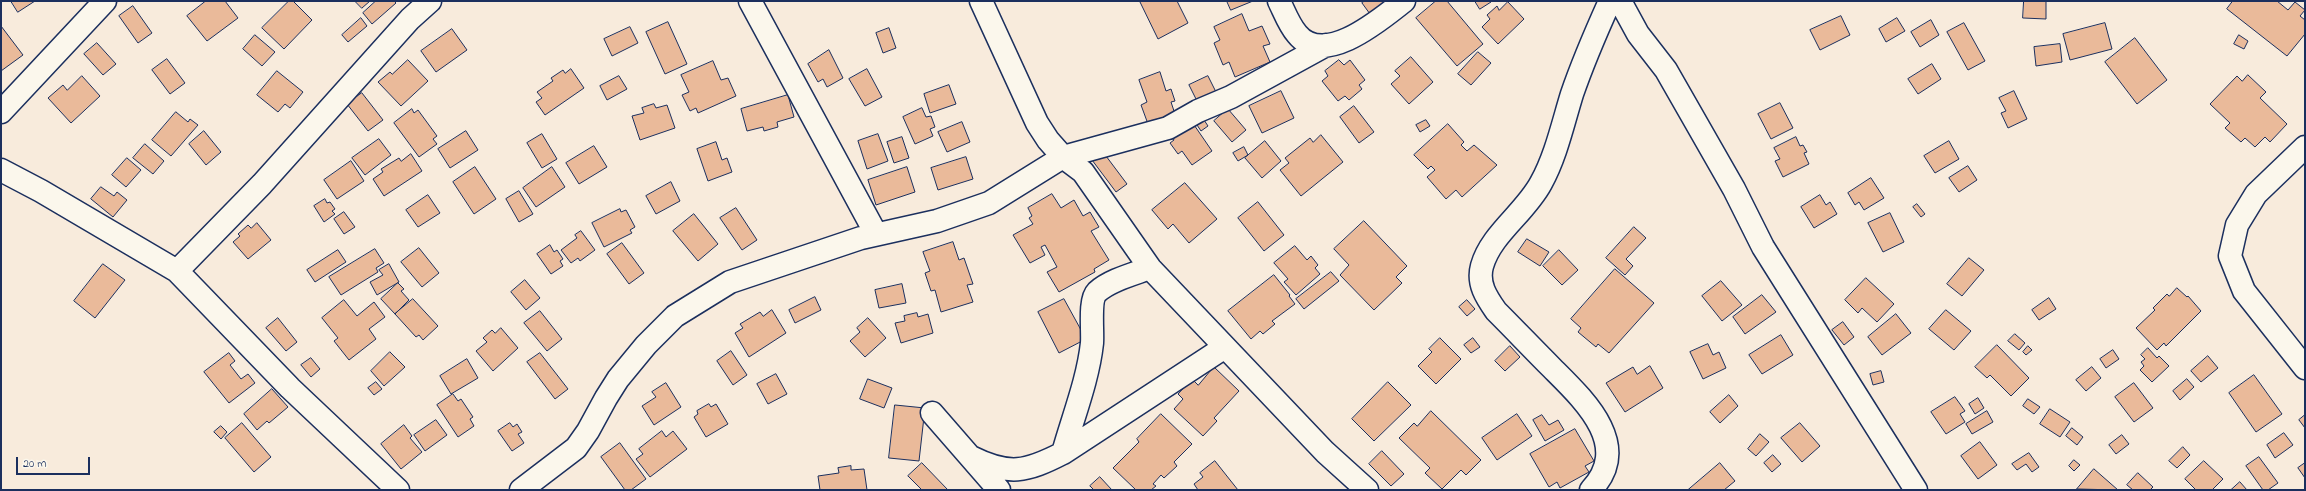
<!DOCTYPE html>
<html>
<head>
<meta charset="utf-8">
<style>
	body { margin:0 }
	#map { position:relative; width:2306px; height:491px; overflow:hidden; background:#f8ebdc; font-family:"Indie Flower",sans-serif }
	canvas { display:block }
	.frame { position:absolute; inset:0; border:2px solid #1b2f5e; pointer-events:none }
	.scale { position:absolute; left:16px; top:457px; width:74px; height:18px; box-sizing:border-box; border:2px solid #1b2f5e; border-top:0; padding-left:5px; font-size:12px; line-height:14px; white-space:nowrap; color:#1b2f5e; -webkit-text-stroke:3px #fbf7ec; paint-order:stroke }
</style>
</head>
<body>
<div id="map">
<canvas width="2306" height="491"></canvas>
<div class="frame"></div>
<div class="scale">20 m</div>
</div>
<script>
const g = document.querySelector('canvas').getContext('2d');
g.lineJoin = 'round';
function fill(path, color) {
  g.fillStyle = color;
  g.fill(path, 'evenodd');
}
function strokePath(path, color, width, dash) {
  g.strokeStyle = color;
  g.lineWidth = width;
  g.lineCap = dash ? 'butt' : 'round';
  g.setLineDash(dash || []);
  g.stroke(path);
}
const building = new Path2D(`
	M11,1h24l-17,11z
	M206,1h19l13,17 -31,23 -20,-25z
	M289,1h4l19,19 -28,29 -22,-21z
	M355,1h15l-8,7z
	M376,1h18l2,2 -24,21 -9,-11z
	M1142,1h35l11,22 -30,16 -18,-37z
	M1227,1h26l-22,9z
	M1365,1h23l-18,13 -8,-11z
	M1436,1h11l36,43 -26,22 -41,-48z
	M1475,1h15l1,1 -11,7z
	M2024,1h22v18l-23,-1z
	M2233,1h44l11,9 7,-8 10,8 -5,6 5,4v14l-18,22 -60,-47z
	M1508,2l16,17 -26,25 -16,-17 8,-8 -3,-4 10,-9 2,4z
	M133,6l19,27 -14,10 -19,-27z
	M1242,14l7,17 13,-5 8,18 -7,2 7,16 -35,15 -6,-15 -6,3 -9,-22 6,-3 -6,-13z
	M1841,16l9,19 -30,15 -10,-20z
	M361,18l6,8 -19,16 -6,-7z
	M1897,18l8,13 -19,11 -7,-13z
	M1931,20l8,15 -19,12 -9,-15z
	M668,22l19,42 -22,10 -19,-42z
	M1964,23l21,38 -17,9 -21,-38z
	M2105,23l7,26 -42,11 -7,-26z
	M1,26l22,29 -22,16z
	M630,27l8,16 -26,13 -8,-17z
	M889,28l7,20 -13,5 -7,-20z
	M452,29l15,21 -31,22 -15,-21z
	M255,35l20,17 -13,14 -19,-17z
	M2239,35l9,6 -4,8 -10,-5z
	M2135,38l32,42 -30,24 -32,-42z
	M97,43l19,21 -13,11 -19,-21z
	M2060,44l2,18 -26,4 -2,-19z
	M829,50l14,28 -16,9 -4,-8 -5,3 -10,-18z
	M1478,52l13,11 -20,22 -13,-11z
	M1411,57l22,25 -24,22 -18,-20 9,-8 -5,-5z
	M167,59l18,24 -15,11 -18,-24z
	M408,60l20,21 -27,25 -23,-24 12,-10 2,2z
	M1339,60l5,5 6,-5 15,20 -6,5 3,4 -13,11 -4,-4 -7,5 -16,-20 6,-5 -3,-5z
	M713,61l8,19 7,-2 8,18 -38,17 -2,-5 -6,3 -8,-16 7,-3 -8,-17z
	M1932,64l9,15 -23,15 -10,-15z
	M571,69l13,19 -39,27 -9,-13 6,-4 -5,-6 16,-11 -2,-3 12,-8 2,3z
	M867,69l15,28 -17,9 -16,-27z
	M277,71l26,21 -13,16 -5,-4 -7,8 -21,-17z
	M1160,72l6,19 5,-2 4,12 -4,1 4,12 -27,10 -7,-19 6,-3 -8,-22z
	M2248,75l18,17 -6,6 27,26 -17,18 -5,-5 -10,10 -10,-9 -4,4 -16,-14 5,-5 -20,-19 27,-28 5,5z
	M82,76l18,20 -29,27 -23,-25 15,-13 4,5z
	M619,76l8,13 -20,11 -7,-14z
	M1208,76l11,22 -19,9 -11,-22z
	M949,85l7,19 -26,9 -6,-19z
	M1281,91l13,27 -32,15 -13,-27z
	M2014,91l13,28 -19,9 -7,-15 5,-2 -7,-13z
	M362,93l21,27 -15,11 -21,-27z
	M788,95l6,22 -17,5 1,5 -14,4 -1,-4 -16,4 -6,-22z
	M1780,103l13,25 -22,11 -13,-25z
	M654,104l2,4 11,-3 8,23 -35,12 -8,-24 12,-3 -2,-5z
	M1354,106l20,26 -15,11 -19,-26z
	M922,108l4,9 5,-1 4,11 -5,2 3,7 -18,8 -12,-27z
	M412,109l2,4 4,-3 19,26 -4,3 4,5 -18,13 -25,-34z
	M1228,109l18,21 -14,12 -18,-21z
	M176,112l12,10 2,-3 8,6 -27,31 -19,-16z
	M1200,114l8,12 -7,5 -8,-12z
	M1190,119l22,32 -20,14 -10,-14 -4,3 -8,-11 4,-3 -4,-7z
	M1426,120l4,6 -10,6 -4,-7z
	M962,122l8,20 -23,10 -9,-20z
	M1448,124l16,18 -3,3 6,6 7,-6 23,20 -35,32 -6,-7 -10,9 -19,-22 8,-7 -4,-4 -3,3 -14,-14z
	M204,131l17,21 -15,13 -17,-21z
	M466,131l12,19 -28,18 -12,-19z
	M542,134l15,25 -15,9 -15,-25z
	M878,134l10,27 -21,8 -9,-28z
	M1321,135l22,27 -42,34 -21,-26 9,-7 -4,-5 25,-20 3,4z
	M902,137l7,21 -15,5 -7,-21z
	M1796,137l4,9 3,-1 4,7 -3,1 5,11 -26,13 -8,-16 5,-2 -6,-11z
	M379,139l12,16 -26,20 -13,-17z
	M1265,141l16,20 -19,17 -17,-20z
	M1949,141l10,18 -24,14 -11,-17z
	M716,142l6,18 5,-2 5,14 -24,9 -11,-32z
	M145,144l19,17 -11,13 -20,-16z
	M594,146l13,21 -28,17 -13,-21z
	M1244,147l4,8 -10,6 -5,-8z
	M1103,152l24,32 -11,8 -24,-32z
	M411,154l11,17 -38,25 -11,-17 10,-7 -2,-3 18,-11 2,3z
	M966,157l7,22 -35,11 -7,-22z
	M127,158l14,12 -15,17 -14,-12z
	M351,161l13,20 -27,18 -13,-19z
	M1968,166l9,14 -18,12 -10,-14z
	M475,167l21,32 -22,15 -21,-32z
	M552,167l13,20 -29,20 -13,-19z
	M907,167l8,25 -39,13 -8,-25z
	M1871,178l13,20 -20,12 -5,-8 -4,3 -7,-12z
	M671,182l9,19 -24,13 -10,-18z
	M1185,183l32,36 -28,24 -16,-19 -5,5 -16,-19z
	M101,187l13,9 3,-4 10,8 -14,17 -22,-18z
	M519,191l14,23 -14,8 -13,-23z
	M1052,194l9,14 13,-8 9,16 7,-4 9,15 -8,4 18,29 -15,9 1,3 -36,20 -12,-20 10,-5 -12,-22 -4,2 4,8 -15,8 -17,-28 20,-11 -4,-6 3,-2 -4,-8z
	M428,195l12,18 -22,14 -12,-17z
	M1820,195l6,10 4,-3 7,12 -23,14 -13,-21z
	M325,199l2,4 3,-1 5,7 -3,2 3,3 -11,8 -10,-16z
	M1258,202l26,33 -20,16 -26,-33z
	M1917,204l8,10 -4,3 -8,-10z
	M736,208l21,32 -15,10 -22,-32z
	M620,209l1,3 5,-2 9,17 -5,3 2,3 -28,14 -12,-24z
	M344,212l11,15 -11,7 -10,-15z
	M1890,213l14,29 -21,10 -15,-29z
	M694,214l24,30 -20,17 -25,-30z
	M1364,221l43,45 -11,11 6,6 -28,27 -34,-35 9,-10 -15,-16z
	M257,223l14,17 -23,19 -15,-17 7,-6 -2,-2 10,-9 3,3z
	M1634,227l12,11 -20,21 7,7 -8,9 -19,-17z
	M581,231l14,19 -15,11 -2,-3 -7,5 -10,-13 16,-12 -2,-3z
	M1527,239l22,13 -9,14 -22,-14z
	M953,242l6,18 5,-2 9,26 -6,1 6,17 -32,10 -6,-22 -4,1 -6,-18 5,-2 -7,-19z
	M622,243l22,30 -15,11 -22,-30z
	M550,245l4,7 3,-2 6,9 -3,2 3,5 -12,8 -14,-20z
	M1295,246l12,14 4,-4 7,9 -3,3 5,6 -24,21 -12,-13 4,-3 -14,-16z
	M419,248l20,25 -17,14 -21,-25z
	M375,249l9,14 -8,5 2,4 -37,23 -12,-18z
	M338,250l8,12 -31,20 -8,-12z
	M1559,250l19,20 -16,15 -19,-19z
	M1969,258l15,12 -22,26 -15,-12z
	M103,264l22,16 -30,38 -21,-17z
	M389,264l10,18 -22,13 -7,-13 13,-7 -4,-5z
	M1615,269l39,34 -45,50 -11,-9 -2,3 -18,-15 3,-4 -10,-9z
	M1331,272l8,9 -35,28 -8,-10z
	M1274,275l16,20 -1,1 6,8 -23,17 3,3 -12,10 -3,-3 -9,8 -23,-28z
	M1866,278l28,26 -17,18 -15,-14 -4,5 -13,-13z
	M525,280l15,18 -14,12 -15,-18z
	M1721,281l21,24 -20,16 -20,-25z
	M398,283l6,6 -3,2 8,9 -14,14 -14,-15z
	M902,284l4,19 -27,5 -4,-18z
	M2177,288l10,9 1,-1 13,15 -35,35 -2,-3 -7,7 -21,-22 19,-18 -2,-2 14,-14 2,2z
	M1762,295l14,17 -31,22 -12,-17z
	M815,297l6,13 -26,13 -6,-13z
	M2049,298l7,11 -17,11 -7,-10z
	M413,299l25,27 -15,14 -4,-5 -3,2 -21,-23z
	M1064,299l22,40 -27,14 -21,-41z
	M344,300l13,16 17,-14 11,15 -16,12 7,10 -27,21 -15,-19 4,-3 -16,-20z
	M1467,300l8,9 -8,7 -8,-9z
	M772,310l14,23 -37,24 -14,-24 8,-5 -3,-4 20,-12 3,4z
	M1946,310l25,21 -17,19 -25,-21z
	M540,311l22,28 -15,12 -23,-28z
	M917,313l1,4 10,-3 5,19 -32,10 -6,-20 10,-2 -1,-5z
	M1896,314l15,19 -29,22 -14,-18z
	M278,318l19,24 -11,9 -20,-23z
	M868,318l18,20 -21,19 -15,-16 10,-9 -3,-4z
	M1843,322l11,15 -10,8 -12,-15z
	M501,328l17,20 -25,23 -17,-20 11,-9 -4,-4 9,-8 3,3z
	M2015,334l10,9 -6,7 -11,-9z
	M1781,335l12,20 -31,19 -13,-19z
	M1440,338l21,21 -25,25 -18,-18 14,-14 -3,-3z
	M1473,338l7,9 -9,6 -7,-8z
	M1708,344l5,11 6,-3 7,16 -23,11 -13,-27z
	M1997,345l32,33 -18,18 -21,-21 -3,3 -12,-11z
	M1510,346l10,11 -15,14 -10,-10z
	M2028,346l4,4 -6,5 -3,-3z
	M2148,348l9,10 2,-2 10,10 -17,16 -12,-12 4,-4 -3,-4 4,-3 -4,-4z
	M2113,350l6,9 -13,9 -6,-9z
	M731,351l16,24 -14,10 -16,-24z
	M390,352l15,15 -21,19 -13,-15z
	M229,353l6,8 -5,4 11,14 7,-5 7,9 -26,20 -25,-31z
	M540,353l28,36 -13,10 -28,-37z
	M2208,356l10,12 -17,14 -10,-11z
	M311,358l9,11 -9,8 -10,-12z
	M467,359l11,19 -27,16 -11,-18z
	M1650,366l13,22 -38,24 -19,-29 27,-16 4,7z
	M1214,367l25,24 -25,27 3,3 -14,15 -29,-27 9,-10 -5,-5 14,-15 6,6z
	M2092,367l9,11 -15,13 -10,-11z
	M1881,371l3,11 -11,3 -3,-11z
	M776,374l11,20 -19,10 -11,-20z
	M2254,375l28,39 -26,18 -27,-39z
	M868,379l24,9 -8,20 -24,-9z
	M2187,379l7,8 -14,13 -7,-9z
	M376,382l6,7 -8,6 -6,-7z
	M1388,382l23,23 -37,36 -22,-22z
	M666,383l15,24 -27,18 -12,-19 14,-9 -4,-5z
	M2134,383l19,25 -19,14 -19,-25z
	M272,389l16,18 -19,16 -2,-2 -10,9 -13,-16z
	M453,394l5,7 3,-2 12,18 -3,2 4,7 -16,11 -21,-32z
	M1729,395l9,11 -18,17 -10,-11z
	M1955,397l10,14 -5,3 5,8 -19,12 -15,-22z
	M1978,398l6,10 -9,6 -6,-10z
	M2028,399l12,8 -6,7 -11,-8z
	M709,404l2,3 5,-3 12,20 -22,13 -12,-20 4,-3 -1,-3z
	M895,405l30,3 -6,53 -30,-3z
	M2050,409l20,13 -10,15 -20,-13z
	M1431,411l50,49 -15,15 -5,-5 -19,19 -17,-16 5,-5 -31,-30 15,-15 3,3z
	M1987,411l6,11 -21,12 -6,-10z
	M1161,414l31,30 -18,18 3,4 -13,12 -3,-3 -8,9 3,2 -5,4h-15l-23,-22 26,-26 -2,-3z
	M1517,414l15,22 -35,24 -15,-22z
	M1542,415l7,10 9,-5 6,10 -19,11 -12,-21z
	M2305,415v13l-6,-8z
	M436,420l11,15 -22,16 -11,-16z
	M242,423l29,34 -17,15 -29,-34z
	M510,423l3,4 4,-3 5,8 -4,2 6,9 -12,8 -14,-20z
	M1800,423l20,23 -18,16 -21,-24z
	M404,425l8,11 -2,2 12,14 -21,17 -20,-25z
	M221,426l6,6 -6,7 -7,-7z
	M2072,428l11,9 -6,8 -11,-9z
	M1575,429l19,32 -9,5 4,6 -29,16 -3,-6 -8,5 -19,-33z
	M662,431l4,6 7,-6 14,18 -37,28 -14,-18 7,-5 -4,-5z
	M2284,433l9,12 -18,13 -8,-13z
	M1760,434l9,8 -13,14 -8,-7z
	M2122,435l7,9 -13,10 -7,-9z
	M1980,442l17,23 -19,14 -17,-23z
	M620,443l26,36 -15,11h-6l-24,-33z
	M2183,447l7,8 -13,13 -8,-7z
	M1382,451l22,23 -13,12 -22,-22z
	M2029,453l10,14 -7,5 -6,-8 -9,6 -5,-6z
	M1773,455l8,9 -9,8 -8,-9z
	M2259,457l19,26 -10,7h-5l-17,-24z
	M2074,460l6,5 -6,6 -5,-5z
	M1215,461l23,29h-40l-4,-6 9,-7 -3,-4z
	M2204,461l19,18 -11,11h-16l-11,-11z
	M922,463l26,27h-26l-14,-14z
	M1720,463l15,18 -11,9h-36z
	M2305,463v15l-7,-10z
	M851,466v4l13,-1 3,21h-47l-2,-14 21,-3 -1,-5z
	M2094,469l24,21 -41,-1z
	M2138,473l15,14 -3,3h-17l-6,-5z
	M1100,477l12,13h-18l-4,-4z
	M2240,482l7,8h-16z`);
const minor = new Path2D(`
	M750,1l126,233
	M981,1l56,122 11,17 15,17 20,15 67,96 175,184 42,38
	M1279,1c5,10 10,24 18,33 27,34 84,-15 107,-33
	M1620,1l18,33 28,36 68,119 29,58 153,243
	M1,112l104,-111
	M2305,147l-49,47 -19,31 -7,31 14,35 61,77
	M1,170l40,21 136,80 113,117 108,102
	M177,271l85,-87 148,-165 20,-18
	M932,413l67,77
	M1063,453c10,-36 25,-73 29,-110 1,-12 -3,-43 5,-51 13,-12 37,-18 53,-24
	M971,457c38,19 55,15 92,-4l162,-106
	M521,490l55,-42 12,-17 18,-33 12,-19 28,-34 29,-29 55,-34 131,-44 76,-17 52,-18 74,-46 105,-29 30,-17 33,-14 95,-52
	M1591,490c42,-45 -7,-90 -39,-122 -19,-19 -37,-38 -56,-57 -9,-13 -19,-27 -14,-45 9,-32 43,-53 59,-83 15,-27 22,-60 31,-89 11,-32 24,-62 38,-93`);
fill(building, '#eaba9a');
strokePath(building, '#1b2f5e', 1);
strokePath(minor, '#1b2f5e', 25);
strokePath(minor, '#fbf7ec', 22);
</script>
</body>
</html>
